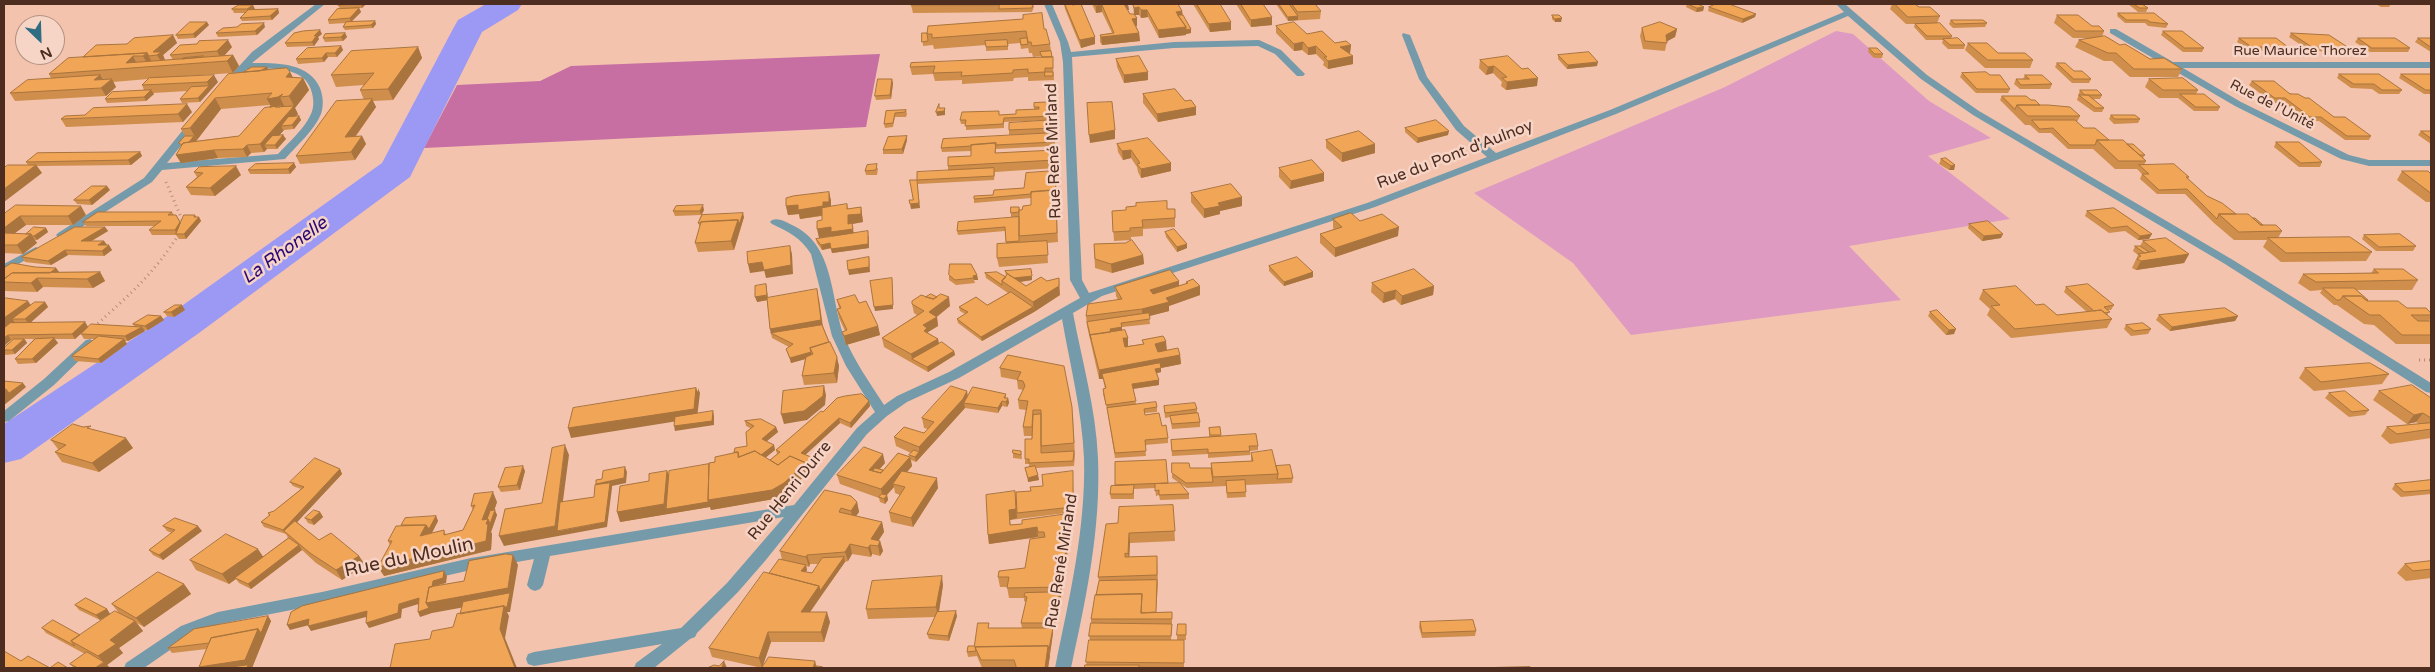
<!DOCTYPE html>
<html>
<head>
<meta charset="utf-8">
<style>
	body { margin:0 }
	#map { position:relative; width:2435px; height:672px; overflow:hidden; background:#f4c3ae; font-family:"Varela Round",sans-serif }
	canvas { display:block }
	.frame { position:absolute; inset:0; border:5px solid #4d2d1f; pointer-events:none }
	.north { position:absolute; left:15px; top:15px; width:50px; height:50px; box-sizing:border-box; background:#f6d4c6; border:1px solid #b29183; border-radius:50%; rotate:156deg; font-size:14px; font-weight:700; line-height:20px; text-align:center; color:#4d2d1f }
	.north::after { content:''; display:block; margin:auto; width:18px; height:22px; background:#2f6d83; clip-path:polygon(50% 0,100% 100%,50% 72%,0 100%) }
</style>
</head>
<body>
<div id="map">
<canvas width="2435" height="672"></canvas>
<div class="frame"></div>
<div class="north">N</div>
</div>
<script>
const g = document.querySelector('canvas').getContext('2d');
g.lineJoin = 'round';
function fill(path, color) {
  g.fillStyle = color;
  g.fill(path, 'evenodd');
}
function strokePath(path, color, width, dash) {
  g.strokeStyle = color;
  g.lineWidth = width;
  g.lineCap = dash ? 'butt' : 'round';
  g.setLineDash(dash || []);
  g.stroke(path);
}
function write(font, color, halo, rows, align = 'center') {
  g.font = font + ' "Varela Round",sans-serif';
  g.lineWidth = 5;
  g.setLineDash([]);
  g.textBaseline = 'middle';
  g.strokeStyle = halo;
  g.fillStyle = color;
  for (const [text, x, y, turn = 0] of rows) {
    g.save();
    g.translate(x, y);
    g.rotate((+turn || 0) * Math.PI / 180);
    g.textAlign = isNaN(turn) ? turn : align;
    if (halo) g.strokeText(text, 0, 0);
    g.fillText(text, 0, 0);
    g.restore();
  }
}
const green = new Path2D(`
	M1836,31l17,3 76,67 62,37 -63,18 82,63 -161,27 52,54 -270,35 -58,-72 -99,-70 251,-106z`);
const forest = new Path2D(`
	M880,54l-14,73 -442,21 33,-63 83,-4 31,-15z`);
const river = new Path2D(`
	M486,4h36l-4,6 -36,22 -72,145 -211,156 -178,126 -17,4v-39l165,-109 213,-152 72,-136 4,-7z`);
const path = new Path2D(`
	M166,182l17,40
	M94,327c35,-32 59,-52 85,-93
	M2419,360h12`);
const minor = new Path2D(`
	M316,4h9l-73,59c23,0 57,-1 68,25 3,8 4,17 1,26 -7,17 -24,31 -36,45l-123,11 -10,12 -86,55h-8l-2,-2 2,-2 86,-55 47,-58h8l1,2 -33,41 111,-9c11,-12 25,-24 32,-38 4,-7 4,-15 2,-23 -6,-28 -43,-25 -65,-24l-18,19h-6l-2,-2 31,-34z
	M1044,4h8l16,38 3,10 103,-10 85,-2 22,10 24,24 -2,2h-6l-22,-22 -17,-8 -84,2 -102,9 10,223 7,13 278,-90 120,-46 -31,-27 -37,-51 -17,-44 1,-2 7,2 17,42 37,49 32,27 114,-43 234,-98 -8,-8h9l82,71 52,36 254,149 198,123v10l-5,-1 -201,-128 -252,-149 -52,-36 -73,-63 -232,98 -241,93 -273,89 -29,17c9,48 23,96 25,145 3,71 -12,141 -27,210h-16c14,-69 31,-139 29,-210 -2,-47 -14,-93 -22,-139l-103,59 -52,24 -20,14 -20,18 -102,127 -27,31 -41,41 -2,4 -5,2 -36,29h-20l2,-5 26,-19 -128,22 -6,-2 -2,-5 2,-5 6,-2 147,-24 46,-45 57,-66 -234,39 -7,29 -3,4 -5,2 -5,-2 -3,-4 7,-26 -63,11 -149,34 -102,20 -27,10 -49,34h-20l2,-5 55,-37 37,-14 104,-20 149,-34 323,-53 63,-77 18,-16 -29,-46 -14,-30 -21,-82c-10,-16 -22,-22 -39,-30l-2,-2 2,-2c7,-2 12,1 18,4 45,19 40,73 54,112 10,25 26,47 40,69l13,-9 52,-24 131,-74 -10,-18 -7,-218 -3,-20z
	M2110,29h6l57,33h258v6h-248l58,34 108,53 20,5h62v6h-62l-28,-7 -106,-53 -125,-73z
	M36,247l6,3 -2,2 -36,20v-8z
	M90,339l6,4 -2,3 -40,39 -45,36 -5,1v-11l40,-32 42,-39z`);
const wall = new Path2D(`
	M366,4l-4,4h-9h6l2,4 -10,10 24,-1 1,3 -3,4 -28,2 -2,-3 3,-4 -17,1 -1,-4 12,-11 -2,-4z
	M1033,4l1,3 -2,5 -119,1 -2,-8z
	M1064,4h7l24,33v7l-14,4 -16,-39z
	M1092,4h40l-4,1 1,5h-2l3,4h4l-1,-9 2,-1h43l4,7 1,4 8,18 -5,1v1l-27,3 -11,-21 -7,1 -2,-3h-4l2,3v8h-1l3,7 1,8 -38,4 -2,-3v-7l12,-2 -10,-21 -6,1z
	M1193,4h27l11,26 -21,2z
	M1236,4h27l9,21 -21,2z
	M1276,4h39l6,7 -1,8 -32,2z
	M1687,4h11l6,3 -1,4 -7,1 -10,-5z
	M1892,4h23l4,3 21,9 -3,7 15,13 -1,3 14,6 -1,4h-16l-6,-6 1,-3h-17l-12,-13 1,-3h-9l-16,-15z
	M2128,4h14l6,4 -2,4h-8z
	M2376,4h15l-2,3h-8z
	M2413,4h11l-1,1h-8z
	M1709,7l46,10 -13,6 -34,-12z
	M232,9h46l1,4 -7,7 -30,1 -2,-3 5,-5h-11z
	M2118,13l50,11 -2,4 -18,-2 -3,-3h-20l-8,-7z
	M1552,15l9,7h-6l-3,-3z
	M2057,15l47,16 -2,6 48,22 32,10 -4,8h-48l-18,-16h-8l-29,-14 4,-7 9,-2h-15l-19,-15z
	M1951,20l36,3 -2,4 -32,1 -4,-4z
	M209,25l-14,13 -17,1 -2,-4z
	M1276,26l31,8 28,9 16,2 -1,8h-2l5,3v8l-25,5 -5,-4 1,-3 -8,-8 -8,1 -6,-5 -8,1 -18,-18z
	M265,27l-8,8 -39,2 -2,-4z
	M1642,28l35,1 -2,8 -8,4 -2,10 -22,-2 -3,-13z
	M1044,29l6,15 3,21 1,15 -26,1v-4l-14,1 -1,3 -51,3v-4l-27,1 -2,-7 -21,1 -2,-8 131,-10v-1l-8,1 -1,-4h-3l-1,-6v1l-7,1 -1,-6 -12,1v6l-22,1v-6l-52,4 -1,-4 -10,1 -1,-13z
	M2163,31l41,17 -2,4h-19l-22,-17z
	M345,33l2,4 -4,4 -18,1 -2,-4z
	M2291,33l58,15 -2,4 -37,-1 -21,-14z
	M322,34l-4,3 1,2 -5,7 -27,1 -2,-4z
	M173,35l4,8 -14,12 2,5h8l-3,-5 62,-8 -7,8h8l6,11 -6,7 -47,3 32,6 -18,20 -18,1 -2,-4 7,-8 -34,2 1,1 -8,7 -39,2 -2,-4 39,-9 -2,-5 6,-6 -35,3 3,5 -10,9 -91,5 -5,-8 41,-15 -2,-4 34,-17 44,-13z
	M2239,38l49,9 -2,4h-36l-13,-9z
	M2358,38l52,10 -2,4h-38l-15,-10z
	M2418,38h13v14l-16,-10z
	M1968,43l30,10 35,7 -3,8h-45l-20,-18z
	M341,46l2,4 -6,7h-9l-4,5 -26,2 -2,-5z
	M418,47l4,11 -29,42 -20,1 3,6 -20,29h6l4,8 -11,16 -55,4 -4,-8 68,-56 -4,-10 4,-5 -28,2 -5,-12z
	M1869,48l14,6 -1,4h-8l-6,-6z
	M1558,55l39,11 -30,3 -9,-10z
	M1116,59l32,21 -24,3 -7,-16z
	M1480,60l42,9 15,17 -31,4 -5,-4 1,-4 -9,-9 -7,2 -7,-7z
	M2057,63l34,16 -2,4h-17l-17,-16z
	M267,67l1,3 22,2 3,6h10l6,12 -14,18 3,6 -2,2h3l2,4 -7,9 -10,1 -5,5h4l3,4 -9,10h-10l-3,3 -13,1 -4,4 -29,1 -37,5 -5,-8 5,-9 -2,-3 6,-7 -4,-7 63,-57zM270,105v2l-31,29 -43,5 25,-32z
	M1962,73l28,2 20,14 -2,4h-32l-16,-16z
	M2339,74l63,16 -3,4h-20l-7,-5 -21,-1 -14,-10z
	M2401,74h30v20h-7l-25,-16z
	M2025,75l27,9 -2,5h-30l-6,-5 2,-5h7z
	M2149,79l49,11 -2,4 24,13 -2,4h-24l-16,-13h-19l-14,-11z
	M2252,81l53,17 29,19 37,19 -2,4h-24l-26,-19h-11l-25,-18h-10l-24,-18z
	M893,83l-2,16 -15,1 -1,-4z
	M2080,90l22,5 -2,4h-7l11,9 -2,4h-8l-17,-12z
	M1143,94l42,7 11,6v8l-38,7 -15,-19z
	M2002,96l29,4 9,5 40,11 -3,6 7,6 25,12 18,4 18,11 -2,3 3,3 -2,4 45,12 -1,2 19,17 29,18 17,4 10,7 19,6 -4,7 94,14 -6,9 -85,1 -18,-15 4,-7h-33l-20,-17 -29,-29h-28l-17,-15 2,-5 -5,-5h-22l-22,-20h-25l-17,-16h-12l-9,-8h-5l-25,-25z
	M1054,102v18l-50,2v6l-38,2v-6h-5l-1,-4 56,-6 18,-4v-7z
	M906,110l1,4 -1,3h-11l-2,10 -8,1 -1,-4 2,-13z
	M192,112l-9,10 -117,5 -5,-8z
	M2111,115l29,4 -2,4 -24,1 -5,-5z
	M1054,120l1,13 -46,2v-5z
	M1405,128l43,7 -31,8 -12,-11z
	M2421,131h10v13l-13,-9z
	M1055,133v13l-59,3v4l60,5v10l-61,4 -1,8 -76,4 -1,-4 31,-9v-5l23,-10v-5l-29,1 -1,-4z
	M907,140l-4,14h-20v-4z
	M1326,140l49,13 -33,9 -16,-14z
	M2276,142l46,20 -2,5h-21l-25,-20z
	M1117,144l54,19v8l-30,7 -3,-6 -1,-5 -6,-9 -8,2 -5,-8z
	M140,152l2,4 -11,9 -94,1 5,7 -14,-8 -2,-3z
	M1941,159l14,6 -1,5h-5l-10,-6z
	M294,163l2,4 -6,7h-40l-2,-4z
	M878,168l-1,7h-11l-1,-4z
	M1279,168l45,5v8l-34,8 -11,-12z
	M1055,171l3,71 -11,1 1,20 -49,4 -2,-9 9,-14 -1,-13 -47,4 -1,-4 62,-14h-8v-4l8,-6 1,3h2l9,-5v-7l-57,5v-4l50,-11z
	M2402,171l29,3v28h-5l-29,-22z
	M194,172l47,3 -26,21 -24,-1 -5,-8 11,-10z
	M110,190l-18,15 -15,-1 -3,-4z
	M829,192l2,9v6l17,2 13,-2 2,15 -11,2 2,9 15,3v12l-37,5 -1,-5 -9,2 -5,-7 -1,-4 16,-2v-1l-13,2 3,-18v-4l-22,3 -1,-5 -11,1 -2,-9z
	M1191,193l51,4v9l-22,5v3l-16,4 -13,-16z
	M2114,208l35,31 -11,1 -13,-9 -16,2 -24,-17 2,-5z
	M1175,209v18l-32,2v7l-12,1v3l-17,1 -2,-30z
	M704,210l-2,5 42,2 -10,33 -36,2 -3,-9 5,-16 -2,-4 3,-8 -26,1 -2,-5z
	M172,212l2,3h2l5,8 15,-6h3l2,4 -15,18h-7l-3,-4h-24l-3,-5 6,-4h-69l-3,-4z
	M4,214l82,1 -13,10h-47l-13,9h13l20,-6 2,4 -11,8h-2l2,3 -14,11 -19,-1z
	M1333,219l65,17 -63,21 -15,-14v-9l14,-5 -1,-1z
	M1969,224l32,14 -19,3 -14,-13z
	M105,227l3,4 -16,10h12l3,4 5,5 -8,6 -36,-1 -17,10 -26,-3 -3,-5z
	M1165,232l22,16 -10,4 -11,-15z
	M2364,235l52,11 -3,5h-37l-14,-12z
	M2143,241l46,13 -5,9 -48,7 -4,-2 6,-13 -5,-4 2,-5h5z
	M1094,244l49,11 1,9 -32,9 -17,-5z
	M1269,266l44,6v5l-29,9 -15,-15z
	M35,267l21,1 3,4h41l5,9 -12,7 -50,-1 -6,5 -33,-1v-23z
	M2374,269l44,11 -6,10h-55l11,10v1l63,12v4l-2,4h2v23h-35l-22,-19 -10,-1 -27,-19h-3l-14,-12 2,-3 -12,1 -12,-8 5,-9 68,-1z
	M1005,271l27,9 -12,2 6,4 34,9 -26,17 -52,29 -24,-18 -1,-4 8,-5 -5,-3 -1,-4 28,-2 21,-12 -22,-15 -1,-5 21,4v-1z
	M949,275h28l1,5h-4l1,3 -19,2 -7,-5z
	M1179,281v5l7,-2v-2l14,13 -31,11v5l-20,5 1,8 -28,3v3l6,8v8l15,-2 -1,-4 25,10 13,5 1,9 -20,4v4l-5,1 3,12 -26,4 3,15 21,3v5l-12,1v2l17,11 6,12v5l-23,2 1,11 -31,2 -8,-49 -4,-15v-5h2l-2,-10h-4l-12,-53 -1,-10 32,-16 -2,-4 -1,-9z
	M1372,283l62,3 -1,9 -32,10 -6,-6 -12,4 -12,-11z
	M766,284l2,14h51l4,28 16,40 -2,17 -33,2 -2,-9 3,-17 -14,4 -5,-14 3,-2 -17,-9 -2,-9 -3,-29 -10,2z
	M2066,287l48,18 -3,5h-3v6l4,3 -5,9 -96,10 -24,-23 3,-6 -11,-10 4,-9 53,15 21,10 30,-3 -23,-20z
	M4,299l27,6 14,-3 3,5 -18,16 55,-1 3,5 46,-1 -1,-2 28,-8 3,4 -16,10h-4l1,1 -17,10h-3l2,3 -26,19 -26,-2 -3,-5 23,-17h-11l-3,-5 3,-3 -9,8h-20l3,4 -22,20 -18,1 -3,-5 19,-20h-9l2,4 -12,11 -10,1 -1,-2v-5l9,-8h-2l-7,6z
	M837,300l22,3 19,23 2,9 -34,10 -4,-13 3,-1 -6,-13 -2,-9 2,-1z
	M912,304l38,2 -13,11 1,9 -10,6v1l10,6 1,5 15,7 1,4 -27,17 -44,-25 -2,-9 35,-23 -3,-2z
	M185,310l-11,7 -7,-1 -3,-4z
	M1930,312l24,22 -8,1 -18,-19z
	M2159,315l79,1 -3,5 -65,10 -14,-11z
	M2126,325l25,4 -3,5 -17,2 -7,-7z
	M1008,355l65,62 2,39 -1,10 -38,2 3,12 -11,2 -3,-14 4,-1v-3h-4v-5l7,-23h-8l-1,-9 3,-17 -7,-1 -1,-9 5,-10 -5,-1 -1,-9 -16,-3 -1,-9z
	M2305,368l84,6 -7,10 -68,7 -15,-13z
	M967,391l1,6 38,-3v4h2l1,5 -2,4 -5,-1 -4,7 -33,-5 -49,54 -5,-2 1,6 -5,6 31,16 -25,39 -22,-5 -2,-10 11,-17 -5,-2 -1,-6 -7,8 1,5 -3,4 -5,-2 -1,-4 -39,-14 -3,-9 48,-12 -5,6 3,1 27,-13 -1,-2 2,-2 -15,-7 -2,-9 30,-4 4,-4 -4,-1 -2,-10z
	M2379,391l52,7v40l-41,6 -9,-8 6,-9 32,-3 -3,-2 -9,2 -34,-24z
	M2329,393l40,17 -4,5 -16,2 -24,-19z
	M869,401l1,5 -19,22 -11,-5 -35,32 11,4 1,5 -30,28 -13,7 -63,11 -1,-3 -90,15 29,-41 18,-10 2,4 40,-11 38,-18 3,-18 -4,-2 -1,-5 31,6 2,5 -12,10 8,3 1,5 -10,8 5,2 7,-6 -1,-4 47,-38z
	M1164,406l33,3v4l3,9v5l-28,2 -2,-12 -5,1z
	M1220,427l1,9 37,10v4l-8,1v4l-42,3v-4l-36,2 -1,-16 38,-3v-9z
	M93,429l40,19 -34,24 -37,-10 -7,-10 4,-3h-1l-7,-9z
	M1021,451l1,8 -9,-1v-5z
	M1251,453l25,13 17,12 -1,5 -47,2 1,12 -19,1 -1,-12 -39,2 -15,-10v-15l18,5h21v-5l40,-2z
	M1166,460l2,24 21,10v5l-29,1 -1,-5 -3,1 -1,-8 -21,1v10h-23l-1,-5 5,-8v-24z
	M340,469l2,5 -45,48 22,18 40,16 6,9 -23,15 -26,-17 -14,-13 -51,39 -12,-6 -3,-4 -7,5 -33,-14 -6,-10 73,-3 25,-19 -2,-4 -22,-7 -3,-5 8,-6 -1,-3 6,-2 27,-22 -8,-3 -3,-4z
	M525,471l-5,19 -19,2 -3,-5z
	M1073,476l1,36 -64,8v5l62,-3 -11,75 -7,31h-32l-1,-5 5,-21 -2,-1v-3h-15l-2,-11h-7l-2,-10 27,-9 13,-31 -49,7 -1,-9 28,-38 27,-11z
	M2431,480v14l-30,3 -9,-8 3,-5z
	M825,490l32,12 2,10 -3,4 26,6 2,10 -6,9h2l3,10 -3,5 -8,-2 -1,3 -19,-3 -4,7 -3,1 -35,50 20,10 -6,20h-53l-9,26 -50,-11 -3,-9 60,-75 13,-13 -2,-9zM810,564h8l-6,9 -6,-1 1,-2 -1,-4 3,1z
	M497,502l-3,8 3,5 -6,17 1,2 -1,16 -107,26 6,-31 -2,-4 13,-16 35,-9 2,5 -6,12 12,-3 2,5 17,-5 10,-20 -2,-4z
	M1173,505l2,36 -45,2 -1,14 28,-1 1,29 -2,27h16v17l-1,11h13v28l-44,-1 -54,-2 4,-25 -1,-4 2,-13v-4l5,-24 3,-14 -1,-4 20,-54z
	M320,512l3,5 -9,8 -6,-2 -3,-5z
	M163,526l39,5 -39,29 -10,-5 -4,-5 23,-17 -5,-2z
	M2431,561v17l-25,3 -9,-8 8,-9z
	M184,584l7,10 -47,33 -7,-4 6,8 -24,17 4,5 -16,12 2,2 -2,1h-33l-4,-4 15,-10 -39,-21 -4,-5 38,7 38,-23 -6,-8z
	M943,585l-4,27 18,4 -8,25 -20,-2 -2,-5 8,-17 -67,2 -2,-10z
	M75,605l32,4 3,5 -10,6 -21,-10z
	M268,616l3,5 -19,47 -45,-19 -35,4 -4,-5z
	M1420,622l56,9 -1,5 -53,2 -3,-11z
	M1186,624v16h-9v-5z
	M989,628h64v5l-5,35h-66l-5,-12 -9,1 -1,-5 7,-6z`);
const shadedWall = new Path2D(`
	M361,4h5l-4,4z
	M1124,4h8l-4,1 1,5h-5z
	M1802,4h10l-11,1z
	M253,5l2,4 -6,4 -2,-4z
	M1102,5v7l-6,1v-7z
	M1139,7v8h-5v-7z
	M1704,7l-1,4 -7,1 1,-4z
	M359,8l2,4 -10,10 -1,-4z
	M278,9l1,4 -7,7 -2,-4z
	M1141,10h6l1,7 -7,1z
	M1182,11l1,8h-4l-3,-7z
	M1756,14l-1,3 -13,6 1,-4z
	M1298,16v4l-10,1v-4z
	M1272,17v8l-21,2v-7z
	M1137,18v8l-5,1v-8z
	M1562,18l-1,4h-6v-3z
	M375,21l1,3 -3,4 -2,-3z
	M207,22l2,3 -14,13 -2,-4z
	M1231,22v8l-21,2 -1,-8z
	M264,23l1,4 -8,8 -2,-4z
	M1186,27l5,2v4l-5,1v1l-27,3 -1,-8z
	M1677,29l-2,8 -11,6 2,-8z
	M320,30l2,4 -4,3 1,2 -5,7 -2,-4 2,-6z
	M345,33l2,4 -4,4 -2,-4z
	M1139,33l1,8 -38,4 -1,-8z
	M173,35l4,8 -14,12 2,5 -3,3 -5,-8 -4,-3z
	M1095,37v7l-14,4 -1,-8z
	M228,40l4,7 -11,12 -4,-8z
	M1303,42l-1,8 -8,1v-7z
	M1351,45l-1,8 -11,2 1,-8z
	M341,46l2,4 -6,7 -2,-4z
	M1316,46v8l-8,1v-7z
	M418,47l4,11 -29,42 -5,-11z
	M147,53l6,11 -4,3 -6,-11z
	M326,53l2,4 -4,5 -2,-4z
	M233,55l6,11 -6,7 -6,-12z
	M133,56l6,12 -13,-5z
	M1353,56v8l-25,5v-8z
	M1598,62l-1,4 -30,3 1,-4z
	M1494,66l-1,7 -7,2 2,-8z
	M267,67l2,4 -23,9z
	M290,72l6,11 -10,-6z
	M1148,72v8l-24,3v-8z
	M100,75l5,8 -11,-3z
	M214,75l4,7 -18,20 -2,-4 11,-12 -2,-4z
	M303,78l6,12 -14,18 3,6 -10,11 -7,1 2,4h1l-13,15h-7l3,4 -3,3 -4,-8 34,-38 -5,-10z
	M1538,78l-1,8 -31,4 1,-8z
	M112,79l4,8 -10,9 -5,-8z
	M892,79l1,4 -2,16 -1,-4z
	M151,90l3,4 -8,7 -2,-4z
	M283,94l-3,3 5,11 -12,2 -6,-11z
	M215,98l6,11 -24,31 -7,-12z
	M372,99l4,8 -27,38 -4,-8z
	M187,104l5,8 -9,10 -5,-8z
	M1196,107v8l-38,7 -1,-8z
	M945,108v7l-8,1 -1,-4z
	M299,116l2,4 -7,9 -2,-4z
	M1115,130v9l-25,4 -1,-8z
	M1449,131l-1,4 -31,8 1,-5z
	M283,135l3,4 -9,10 -2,-4z
	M194,136l3,4 -9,11 -3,-4z
	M362,136l4,8 -11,16 -4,-8z
	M907,136v4l-4,14 -1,-5z
	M1375,144v9l-33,9v-9z
	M247,145l4,8 -4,4 -4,-8z
	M214,150l4,8 -37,5 -5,-8z
	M1131,150v8l-8,2 -1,-9z
	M140,152l2,4 -11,9 -3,-5z
	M294,163l2,4 -6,7 -2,-5z
	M1171,163v8l-30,7v-9z
	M36,165l6,8 -38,29v-13z
	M1955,165l-1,5h-5l2,-4z
	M236,166l5,9 -26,21 -5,-8z
	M1324,173v8l-34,8 1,-8z
	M917,180l3,28 -9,1 -1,-5 9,-1z
	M107,186l3,4 -18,15 -3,-5z
	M829,192l2,9v9l-6,5 -25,4 -1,-5 -11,1 -2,-9 37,-4z
	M1242,197v9l-22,5v3l-16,4v-9l14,-6z
	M847,204l2,9 12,-6 2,15 -11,2 2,14 -21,3 -1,-5 -13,2 -2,-9 31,-5z
	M703,205l1,5 -3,5 -1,-4z
	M81,206l5,9 -13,10 -5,-9z
	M743,213l1,4 -10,33 -3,-9 7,-21z
	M195,215l2,4 2,-2 2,4 -15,18 -2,-5z
	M20,216l6,9 -19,14 -3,-5v-6z
	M180,222l3,4 -6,9 -2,-5z
	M105,227l3,4 -24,14 -3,-4z
	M1399,227l-1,9 -63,21v-9z
	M46,228l2,4 -11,8 -3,-4z
	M868,231l1,17 -37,5 -1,-4z
	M31,234l6,9 -14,11 -6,-9z
	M2003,234l-2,4 -19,3 2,-5z
	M2152,234l-3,5 -11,1 2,-4z
	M104,241l3,4h-9z
	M830,243l1,5 -9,2 -1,-5z
	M1187,244v4l-10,4v-5z
	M109,245l3,5 -8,6 -2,-5z
	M790,246l2,8 1,20 -27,4 -2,-8z
	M65,250l3,5 -17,10 -3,-4z
	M2189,254l-5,9 -48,7 5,-9z
	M1143,255l1,9 -32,9 -1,-9z
	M869,257l1,15 -21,3 -1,-5z
	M762,262l2,9 -14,2 -2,-9z
	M56,268l3,4 -13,3z
	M100,272l5,9 -12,7 -6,-9z
	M1313,272v5l-29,9v-4z
	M977,275l1,5h-4l-1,-4z
	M1032,276v4l-20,3v-5z
	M37,278l6,9 -6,5 -6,-9z
	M892,278l1,31 -18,2 -1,-4z
	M1059,278l1,17 -26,17 -1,-10z
	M1179,281v9l21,-4v9l-31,11v5l-27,7v-9l11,-6 -3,-13z
	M766,284l2,16 -11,2 -2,-5z
	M1434,286l-1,9 -32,10 1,-9z
	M817,289l6,40 -52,4 -1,-4z
	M1396,290l-1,9 -12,4 1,-10z
	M949,297l1,9 -14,11h1l1,9 -10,6 1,5 -3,3 -3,-15 6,-13z
	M28,301l6,9 -22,9 4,5 -12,12v-18z
	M45,302l3,5 -19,17 -4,-5z
	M182,305l3,5 -11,7 -3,-5z
	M1033,307l1,5 -52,29 -1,-4z
	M161,316l3,4 -16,10 -3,-4z
	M2238,316l-3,5 -65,10 2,-4z
	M85,322l3,5 -13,12 -3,-5z
	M878,326l2,9 -34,10 -2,-9z
	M142,327l3,4 -17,10 -3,-5z
	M1122,327v4l-12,2v-4z
	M1956,329l-2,5 -8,1 3,-5z
	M8,335l3,5 -7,6v-8z
	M54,338l4,5 -22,20 -4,-4z
	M1123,338h5v9l-4,1z
	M24,339l3,4 -12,11 -3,-4z
	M124,339l3,5 -26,19 -3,-4z
	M938,339l2,10 -28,10 1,5 -2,-10z
	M1166,341l1,10 -12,2v-9z
	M954,351l1,4 -27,17 -1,-5z
	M811,352l2,5 -22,6 -1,-5z
	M1180,355l1,9 -20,4v4l-6,2h-53l1,5h-4v-9z
	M837,357l2,9 -2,17 -3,-10z
	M1159,380v5l-27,4v-5z
	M23,383l3,4 -13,11 -4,-5z
	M824,386l2,9 -1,10 -18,15 -23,4 -3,-10z
	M696,388l2,4v-4l2,5 -3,25 -126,20 -3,-10z
	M6,389l7,9 -9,7v-15z
	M967,391l1,9 -4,3 1,5 -49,54 -1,-5 4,-5v-5z
	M1008,398l1,5 -2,4 -1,-5z
	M869,401l1,5 -19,22 -1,-5z
	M1002,401v5l-4,7v-5z
	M713,411l1,5v9l-39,6 -1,-5z
	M2423,413l-7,9 -9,2 7,-9z
	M839,418l1,5 -38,35 -1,-5z
	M776,427l2,5 -15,12 -1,-5z
	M126,438l7,10 -34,24 -7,-9z
	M565,445l4,10 -10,76 46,-9 -7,-34 -2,-4 29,-17 2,5 -1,11 -14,3v2l-5,39 -103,19 -5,-10 56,-10z
	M774,445l1,5 -15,12 -2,-5z
	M883,454l2,9 -11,12 -5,-5z
	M910,457l2,9 -16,19 -3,-1 1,3 -11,12 -2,-10z
	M816,459l1,5 -8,8 -2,-5z
	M806,463l3,9 -22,20 -13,7 -63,11 -1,-3 -90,15 -3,-10 50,-41 4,10 37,19z
	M523,466l2,5 -5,19 -3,-5z
	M340,469l2,5 -55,59 -3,-2 2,4 -3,-5z
	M1038,475l1,5 -11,2v-4z
	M937,478l1,10 -25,39 -2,-9z
	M1015,491l2,27 -7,2 1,11 26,-4 1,10 -49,7 -1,-9z
	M493,492l4,10 -7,21 5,-13 2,5 -6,17 1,2 -1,16 -107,26 -6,-9 108,-26 -4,-21z
	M887,495l1,5 -3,4 -1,-5z
	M857,502l2,10 -6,8 -2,-9z
	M320,512l3,5 -9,8 -3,-5z
	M1072,513v9l-11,74 -7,32 -1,-5 7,-31v-5z
	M436,516l2,5 -13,25 -5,-10 6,-11z
	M882,522l2,10 -9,14 -4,-7z
	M198,526l4,5 -39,29 -4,-5z
	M1129,533l1,10 -1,20 -1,-9z
	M880,541l3,10 -3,5 -2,-10z
	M850,544l2,10 -4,7 -3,-9z
	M299,545l3,5 -51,39 -3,-5z
	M870,545l2,9 -1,3 -3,-9z
	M258,549l6,9 -35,26 -7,-10z
	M513,555l5,10 -8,47h-3l2,4 -4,22 12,30h-2l-53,-48 47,-21 -77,14 -12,4 -2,-5 8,-9 7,-22 11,-10 3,5 -1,7 -11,3 -2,16z
	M807,555l3,9 -1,3 -3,-10z
	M359,556l6,9 -23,15 -6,-10z
	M844,557l1,5 -24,34 -1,-5z
	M806,565l1,5 -4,6 -2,-5z
	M942,576l1,9 -5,32 -2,-10z
	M184,584l7,10 -47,33 -8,-9z
	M819,586l2,10 -17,25 -3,-9z
	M419,598l3,5 -20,6 -1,9 -32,10 -3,-5 33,-19z
	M107,609l3,5 -10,6 -4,-5z
	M367,611l3,5 -59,15 -3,-5z
	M956,611l1,5 -8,25 -1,-5z
	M827,612l3,10 -6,20 -3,-10z
	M268,616l3,5 -19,47h-53v-1l59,-38z
	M309,619l4,5 -23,6 -3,-5z
	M135,621l8,10 -24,17 4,5 -16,12 2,2 -2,1h-12l9,-5 -6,-7 12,-16z
	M1053,628v5l-3,21 -1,-5z
	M768,632l3,10 -9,26 -3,-10z
	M1048,646l2,10 -2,12h-3z
	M724,661l3,7 -5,-1z
	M815,661l2,7h-4z`);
const building = new Path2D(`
	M339,4h22l-23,1z
	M912,4h87l-1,1h-87z
	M1000,4h33l-1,4 -33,1z
	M1065,4h6l1,1 9,-1 14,33 -15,3z
	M1095,4h29l6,10h4l3,4 -5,1 7,14 -38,4 -1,-2 14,-2 -12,-28 -6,1z
	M1135,4h43l4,7 -6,1 10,15 -28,3 -11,-20h-6l-2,-3 -5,1 -1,-3z
	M1197,4h23l11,18 -22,2z
	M1241,4h22l9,13 -21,3z
	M1279,4h10l9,12 -10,1z
	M1292,4h23l6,7 -23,1z
	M1688,4h10l6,3 -7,1z
	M1716,4h13l27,10 -13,5 -34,-12z
	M1895,4h20l4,3h11l10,9 -32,1z
	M2134,4h8l6,4h-8z
	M239,5h14l-6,4h-15z
	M359,8l-9,10 -22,2 9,-11z
	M278,9l-8,7 -30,2 8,-8z
	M1042,13l2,16h2l4,15 -18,2 -1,-4h-3l-2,-11 -94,7v-4h-5l1,-8 95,-7v-4z
	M2118,13h36l14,11 -18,-2 -3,-2h-20z
	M1178,15h5l8,14 -5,1v-3z
	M1552,15h7l3,3 -7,1z
	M2057,15h21l14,11h7l5,5h-28z
	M1951,20h32l4,3 -32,1z
	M375,21l-4,4 -28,2 3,-5z
	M190,22h17l-14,12 -17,1z
	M1294,22l13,12 15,-3 13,12 11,-2 5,4 -11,2 13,9 -25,5 -4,-4h3l-11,-11 -8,2 -5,-6 -9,2 -18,-18z
	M1660,22l17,7 -11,6 1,8 -22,-2 -3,-13z
	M264,23l-9,8 -39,2 7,-5 14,-1 4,-3z
	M1940,23l12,13h-25l-12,-12z
	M320,30l-6,6 3,-1 -5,7 -27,1 9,-10 9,-2z
	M2163,31h19l22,17h-19z
	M345,33l-4,4 -18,1 2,-4z
	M922,33h5l1,8 -6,1z
	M2291,33l38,2 20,13 -37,-1z
	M173,35l-20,17h8l-4,3 -8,1 -2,-3 -64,4 13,-12 31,-1 7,-6z
	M2105,36l15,9 5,-1 25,15 14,-1 18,11h-48l-18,-16h-8l-29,-13z
	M1027,38l1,6 -7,1 -1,-6z
	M1958,38l7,7h-15l-7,-6z
	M2239,38h37l12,9h-36z
	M2358,38h37l15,10h-38z
	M2418,38h13v9z
	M228,40l-11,11 -47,4 10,-10 17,-1 2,-3z
	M1007,40l1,6 -22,1 -1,-6z
	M1968,43h19l11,10h27l8,7h-45z
	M341,46l-6,7h-9l-4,5 -26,1 11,-11z
	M418,47l-30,42 -28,1 14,-17 -43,2 20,-24z
	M1869,48h8l6,6h-8z
	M1051,51l1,6h-10l-2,-5z
	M1589,52l9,10 -30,3 -10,-10z
	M147,53l-4,3h-10l-7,7 107,-8 -6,6 -178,13 19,-16z
	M203,56l-2,1 -19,2 1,-1z
	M1139,56l9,16 -24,3 -8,-16z
	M1508,56l14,13 6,-1 10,10 -31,4 -5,-4 5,-1 -13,-11 -6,1 -8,-7z
	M1053,57v11h-8v4l-17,1v-4l-15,1v3l-52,3 1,-4 -29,1 2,-7 -25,1 1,-4z
	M2057,63h8l9,8h8l9,8h-17z
	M252,67h15l-7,4 -16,1z
	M287,68l3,4 -4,5 17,1 -14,18 -9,1 3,-3 -5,3 -11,2 5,-6 -57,5 -25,30 -9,1 47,-55z
	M1045,72h8v4h-8z
	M1986,72l4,3h10l10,14h-33l-15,-16z
	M2339,74h40l23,16h-20l-8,-6h-20z
	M2401,74h30v16h-5z
	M100,75l-6,5 18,-1 -11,9 -91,5 17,-13z
	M214,75l-7,7 -65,3 7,-7z
	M2025,75h17l10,9 -31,1 -5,-6h13z
	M2183,78l15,12h-35l-14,-11z
	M878,79h14l-2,16 -15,1z
	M2252,81h22l16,13h8l7,4h4l25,19h11l26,19h-24l-26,-19h-11l-25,-19h-10z
	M209,86l-11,12 -18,1 11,-12z
	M1175,89l10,12 6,-1 5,7 -39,7 -14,-20z
	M151,90l-7,7 -39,2 7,-7z
	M2080,90h17l5,5h-17z
	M2180,94h24l16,13h-24z
	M2079,95h9l16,13h-8z
	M2002,96h24l5,4h4l5,5h-23l-2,4z
	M372,99l-27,38 17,-1 -11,16 -55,4 40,-55z
	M1054,102v14l-50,2 -1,6 -38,2 1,-6h-6l2,-8 37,-1v4l17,-1v-4l23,-1v-2h-5v-4z
	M1112,102l3,28 -26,5 -2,-32z
	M187,104l-9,10 -117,5 4,-3 20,-1 8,-7z
	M939,104v4h6l-1,3 -8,1z
	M282,105l-2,2h-4v-1l-6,1z
	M2017,105h31l22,2 10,9h-52z
	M276,106l-1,1 19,-1 -34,38 -13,1 -4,4 -29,1 -38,5 7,-12 56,-7 25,-28z
	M906,110l-1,2 -10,1 -2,10 -9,1 2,-13z
	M2111,115h24l5,4h-25z
	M299,116l-7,9 -11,1 7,-9z
	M1054,120l1,8 -46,2v-7z
	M1436,120l13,11 -31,7 -13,-10z
	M2032,120h43l9,8h11l14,12h-12l-2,5h-25l-17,-17 -13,1z
	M1359,131l16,13 -33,9 -16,-13z
	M2421,131h10v7z
	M1055,133v9l-60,3 1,-2 -25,2v1l-30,2 2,-9z
	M283,135l-8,10h-11l8,-9z
	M185,136h9l-5,6 -6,1 -1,2 -3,-2z
	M907,136l-5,13 -19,1 5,-13z
	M1148,138l23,25 -30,6 -4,-5 3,-1 -9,-13 -9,1 -5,-7z
	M2097,140h26l23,21h-27z
	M2276,142h23l23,20 -21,1z
	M996,143l-1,10 60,-3v10l-107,6v-9l23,-1v-11z
	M2127,144h6l12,11h-5z
	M140,152l-12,8 -102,2 11,-9z
	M1946,158l9,7 -4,1 -10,-7z
	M1312,160l12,13 -33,8 -12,-13z
	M294,163l-6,6 -40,1 7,-6z
	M877,164l-1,6 -11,1 2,-6z
	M2174,164l15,13h-3l21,19 15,7 14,11h-17l-2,5 -30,-30 -28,1 -17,-16h7l-10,-9z
	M8,165h28l-32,24v-21z
	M236,166l-26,22 -24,-1 17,-14 -9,-1 5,-5z
	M994,168v8l-77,4v-8z
	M1055,171l1,21v-2l-25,2v2l-57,5v-3l19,-1 1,-5 30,-2 2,-15z
	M2402,171h26l3,3v19z
	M910,180h7l2,23 -9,1 -1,-4h4z
	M1231,184l11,13 -24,6 2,3 -16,3 -13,-16z
	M92,186h15l-18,14h-15z
	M1056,190l1,43 -38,3v-26h3l1,-4 8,-1v-13z
	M829,192v10h-6v4l-25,4v-5l-12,1v-8l7,-2z
	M1167,201v8h8v9l-33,2 1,7 -13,1v3l-17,1 -1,-21 14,-1v-3l10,-1v-3z
	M847,204v5l14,-2v7l-13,1v9l4,-1 1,6 -22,3v-5l-14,2v-8l5,-1v-12z
	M16,205l65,1 -13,10h-48l-16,12v-14z
	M703,205l-3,6h-27l3,-5z
	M1011,207h8v5l-8,1z
	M2114,208l38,26 -12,2 -13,-10 -16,2 -24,-17z
	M98,212h74l-4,3h8l4,7 -5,8h-26l12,-9 -78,1z
	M743,213l-4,12 -1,-5 -37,2v1h-3l4,-8z
	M1351,213l9,8 22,-7 17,13 -64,21 -15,-14 22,-7 -9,-8z
	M2219,214h29l13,11h15l6,6 -43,1z
	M184,215h11l-1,2h5l-15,17h-8z
	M1019,217v24l-13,1 -1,-15 -48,4 1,-9z
	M2253,218h2l8,7h-2z
	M738,220l-7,21 -36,2 6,-21z
	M1988,221l15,13 -19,2 -15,-12z
	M34,227l12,1 -12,8h-2l-1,-2h-5z
	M75,227h30l-24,14h23l-6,4h11l-7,6 -37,-1 -17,11 -26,-4z
	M1174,229l13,15 -10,3 -12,-15z
	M868,231v13l-37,5 -1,-6 -9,2 -5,-6z
	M4,233l27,1 -14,11h-13z
	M2400,234l16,12 -37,1 -15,-12z
	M2350,237l22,15 -86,1 -18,-15z
	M2166,238l23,16 -48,7 -4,-2 4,-3 -3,-2 18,-3 -13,-10z
	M1132,240l11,15 -32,9 -16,-5 -1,-15 31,-1z
	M1047,241l1,14 -51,3v-14z
	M790,246l1,19 -27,5 -2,-8 -14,2 -1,-12z
	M2135,246h5l9,6 -4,1z
	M869,257v10l-21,3 -1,-9z
	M1297,257l16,15 -29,10 -15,-16z
	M12,263l23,4 21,1 -6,5h-38l-8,6v-11z
	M950,264h21l6,11 -4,1 1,2 -19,2 -6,-5z
	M1031,269l1,7 -18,2 -5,-3 -4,-4z
	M1414,269l20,17 -32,10 -6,-6 -12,3 -12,-10z
	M2374,269h29l15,11 -102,2 -13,-8 75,-1z
	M1170,270l9,11 -29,9 3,4 35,-11 -2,-1 7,-3 7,7 -34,12 3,4 -27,7 -56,7 2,-12 34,-5 -7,-12z
	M100,272l-13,7 -50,-1 -6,5 -27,-1v-3l8,-6z
	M997,272l9,5 -4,4v4l-17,-12z
	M1008,274l18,12 15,-9 6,4 12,-3v8l-26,16 -31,-21z
	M892,278l1,27 -19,2 -4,-26z
	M766,284l1,11 -12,2v-11z
	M2088,284l26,21 -10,2 6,5 -5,1 -4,-3 -7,1 -28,-24z
	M2016,286l20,19 8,-1 13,11 44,-5 11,9 -97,10 -24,-23 9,-1 -17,-15z
	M2323,288h31l14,12h-2l-5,-4h-18l-3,4h-3z
	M817,289l4,31 -51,9 -3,-31z
	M1011,292l22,15 -52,30 -24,-18 11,-7 -9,-5 17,-10 11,8z
	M931,294l6,3 -4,2 -7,-2z
	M941,294l8,3 -20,15 8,5 -14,8 4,3 -3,3 14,8 -27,15 -29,-16 42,-27 -12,-7v-3l9,-6 12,4z
	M855,295l4,8 7,-2 12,25 -34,10 -2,-4 5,-2 -10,-21 4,-1 -4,-8z
	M2343,296h18l6,5h31l9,7h19l5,5v2h-20l7,6h13v14h-29l-22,-20h-10z
	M6,298l22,3 -24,17v-19z
	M35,302h10l-20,17h-13z
	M175,305h7l-11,7h-7z
	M2225,308l13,8 -66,11 -13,-12z
	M1937,310l19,19 -7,1 -19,-18z
	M1149,313l1,6 -29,4 1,4 -12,2 1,3 -21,3 1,4 -4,-17z
	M148,315l13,1 -16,10 -12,-2z
	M85,322l-13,12 -64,1 -4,3v-10l6,-5z
	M2143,323l8,6 -17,2 -8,-6z
	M91,324l51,3 -17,9 -44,-2z
	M822,325l7,17 -19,6 1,4 -21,6 -4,-9 7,-5 -22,-11z
	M1125,330l3,8h-5l2,9 19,-3 -2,-4 21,-4 3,5 -11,3 3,8 20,-4 2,7 -81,15 -9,-35z
	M99,336l25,3 -26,20 -26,-3z
	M54,338l-22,21h-17l20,-20z
	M14,339h10l-12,11h-8v-2z
	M830,342l7,15 -3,16 -32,3 4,-19 7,-3 -3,-6z
	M942,342l12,9 -27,16 -15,-8z
	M1008,355l56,11 8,41 2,36 -33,3v-36h-8l-1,17h-9l5,-26 -10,-1 7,-14 -2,-5 -6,-1 4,-8 -21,-4z
	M1160,363l1,5 -6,1 4,11 -27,4 4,17 -30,4 -3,-16 3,-1 -4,-14z
	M2370,363l19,11 -68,8 -16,-14z
	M4,381l19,2 -14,10 -3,-4h-2z
	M2412,385l19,13v20l-8,-5 -9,2 -35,-24z
	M824,386l-1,10 -19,15 -23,3 2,-23z
	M951,386l16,5 -4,8 -44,48 -25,-10 10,-10 20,6 10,-11 -12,-4z
	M973,387l33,7 -2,4h4l-2,4 -4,-1 -4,7 -34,-5z
	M696,388l-2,21 -126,19 5,-20z
	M2345,391l24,19 -17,2 -23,-19z
	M862,394l7,7 -19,22 -11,-5 -38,35 15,6 -9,8 -1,-4 -16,-7 -12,9 -8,-5 10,-8 -4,-2 45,-39 2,1 14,-14 8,-2z
	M1156,402l1,5 -13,2 1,6 14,-2 3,13 4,-1 2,13 -23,2 1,11 -31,2 -8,-45z
	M1195,403l2,6 -32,4 -1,-7z
	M713,411l-1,10 -38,5 1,-9z
	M1198,413l2,9 -28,2 -2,-8z
	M1041,414v39l33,-2 -1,10 -44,2v-4h-4v-20h7l1,-24z
	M761,419l15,8 -14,12 12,6 -13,10 -6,-4 -16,6 -1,-5h-4l1,-4 12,-2 -1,-14 8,-6 -9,-5z
	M2431,423v6l-34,5 -10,-7z
	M73,424l10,3 8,-1 -4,2 39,10 -34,25 -37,-11 11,-7 -15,-5z
	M1220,427l1,8h-11l-1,-7z
	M1256,434l2,12h-9l1,5 -42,2v-4l-36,2 -1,-11z
	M565,445l-10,81 -56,10 6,-27 37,-6 10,-55z
	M864,447l19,7 -14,16 12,3 17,-20 12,4 -29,32 -44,-14z
	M914,450l5,2 -4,5 -6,-2z
	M1013,450l8,1v4l-8,-2z
	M1272,450l6,24 -65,3 -2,-14 42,-2 -2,-8z
	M755,451l23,14 12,-9 16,7 -22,20 -12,7 -64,10 1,-37 6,-1v-5l23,-5v5z
	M315,458l25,11 -57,61 -22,-8 9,-7 -2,-2 6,-2 30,-24 -14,-5z
	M1166,460l2,23 -53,2v-23z
	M1172,463h17l1,5h21l2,14 -27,1 -14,-10z
	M709,464l-1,38 -42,7 3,-38z
	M1290,465l3,13 -16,1 1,-5 -2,-8z
	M523,466l-6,19 -19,2 7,-19z
	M1035,466l3,9 -10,3 -3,-10z
	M625,467l-1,11 -28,6v-4l6,-1 1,-8z
	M875,468l8,2 -2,3 -8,-2z
	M667,471l-3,33 -47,8 3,-26 29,-5v-7z
	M902,471l35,7 -26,40 -22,-6 16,-25 -12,-3z
	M1073,471v36l-56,6 -1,-21 15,-1 -1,-4 13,-1 -1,-11z
	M1245,480l1,12 -19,1 -1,-12z
	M2431,480v10l-27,2 -9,-8z
	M610,483l-5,39 -48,9 3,-29 34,-5 1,-12z
	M1180,483l9,11 -30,1v-5l-4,1v-7z
	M1134,485l-1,9h-23l1,-8z
	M825,490l26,6 6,6 -6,9 -10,-3 -2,4 43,10 -11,17 9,2 -2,5 -8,-1 -2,3 -18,-4 -5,8 -38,3 -1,2 -26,-6z
	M1015,491l1,18 -7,1 1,15 12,-1v-4l50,-7 -12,74 -53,1 2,-11h-11l1,-6 26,-3 5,-29 15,-2 -1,-5h-6l-1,-5 -49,8 -2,-40z
	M493,492l-11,28 6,-1 -2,5h2l-2,17 -108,26 14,-26h-4l8,-15 30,-1 -6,11 24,-6v5l19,-5 12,-25 -4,1 3,-12z
	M882,494l5,1 -3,4 -5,-2z
	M1173,505l2,26 -46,2 -1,21 -3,-1v4l32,-1v19l-59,2 8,-53 12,-1 1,-16z
	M314,510l6,2 -9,8 -6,-2z
	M495,510l-5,14 -2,-5h-1l3,-8z
	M436,516l-7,13 -3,-4h-25l4,-7z
	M175,518l23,8 -39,29 -10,-5 26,-20 -12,-4z
	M295,521l24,19 12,-7 28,23 -23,14 -26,-17 -26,-22z
	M226,534l32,15 -36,25 -32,-14z
	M289,538l10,7 -51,39 -13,-6z
	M506,554l7,1 -5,33 -82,15 3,-16 35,-6 5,-20z
	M844,557l-24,34 -1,-5 -50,-13 10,-14 27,6 -5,6 11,2 10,-15z
	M2431,561v8l-18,2 -8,-7z
	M444,571l-1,7 -10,3 -1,6h-3l-3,16 3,5 -11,4 1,-14 -20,6 -1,9 -32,10 1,-12 -59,15 1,-7 -22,6 4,-13 11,-6z
	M158,572l26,12 -48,34 -24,-14z
	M764,572l55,14 -18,26h26l-6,20h-53l-9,26 -50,-10z
	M942,576l-6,31 -70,2 6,-28z
	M1157,580l-1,32 -15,1 1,-19 -46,1 3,-14z
	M1060,592l-7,31h-32l6,-26 -3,-1 1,-3z
	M510,593l-3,14h-2l-1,-1 -44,8 3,-12z
	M1142,594l-1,19 31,-1v7h-81l4,-24z
	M86,598l21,11 -11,6 -21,-10z
	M504,606l-4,23 15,39h-125l5,-24 35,-5 2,-8 21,-4 4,-13z
	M115,611l20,10 -25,19 6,4 -18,12 -27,-15z
	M956,611l-8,25 -21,-2 10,-22z
	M268,616l-7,17 -3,-4 -47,9 -2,5 -41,5 26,-19z
	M53,620l27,15 -9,6 4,5 -33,-18z
	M1473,620l3,11 -54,2 -2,-11z
	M978,623h11l-1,5h65l-4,21 -1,-3 -73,1 1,4 -9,1 1,-6h6z
	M1091,623l81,1 -1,12h-82z
	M1178,624h8v11h-9z
	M258,629l-13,31 -46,7 12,-29z
	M1089,640h95v23l-98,-1z
	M1048,646l-3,22h-29v-2l-2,-6h-33l-6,-13z
	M4,651l17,10 7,-5 22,12 8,-6 10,6h-64z
	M87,652l17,10 -9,6h-17l-8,-4z
	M769,657l46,4 -2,7h-51z
	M724,661l-2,6 6,1h-21l7,-3 5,1z
	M248,665l-1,3h-22z
	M1085,665h54v3h-54z
	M817,666l6,1v1h-7z
	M1530,667v1h-56z`);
const farStreetnames = [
	["Rue Maurice Thorez",2300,51],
	["Rue de l'Unité",2272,105,27]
];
const streetNames = [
	["Rue René Mirland",1054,151,-92],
	["Rue du Pont d'Aulnoy",1455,155,-21],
	["Rue Henri Durre",790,491,-51],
	["Rue René Mirland",1062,561,-81]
];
const waterNames = [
	["La Rhonelle",285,251,-36]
];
const nearStreetnames = [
	["Rue du Moulin",409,558,-12]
];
fill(green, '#de9ac1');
fill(forest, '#c76ea3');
fill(river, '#9c99f4');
strokePath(path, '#b78c7a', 3, [1, 4]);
fill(minor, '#759bab');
fill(wall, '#cf8e4b');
fill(shadedWall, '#a9743d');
fill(building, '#f1a557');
strokePath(building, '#a9743d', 1);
write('14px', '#4d2d1f', '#f6d4c6', farStreetnames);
write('16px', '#4d2d1f', '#f6d4c6', streetNames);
write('italic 18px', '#2a0774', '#f6d4c6', waterNames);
write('19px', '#4d2d1f', '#f6d4c6', nearStreetnames);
</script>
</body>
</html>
